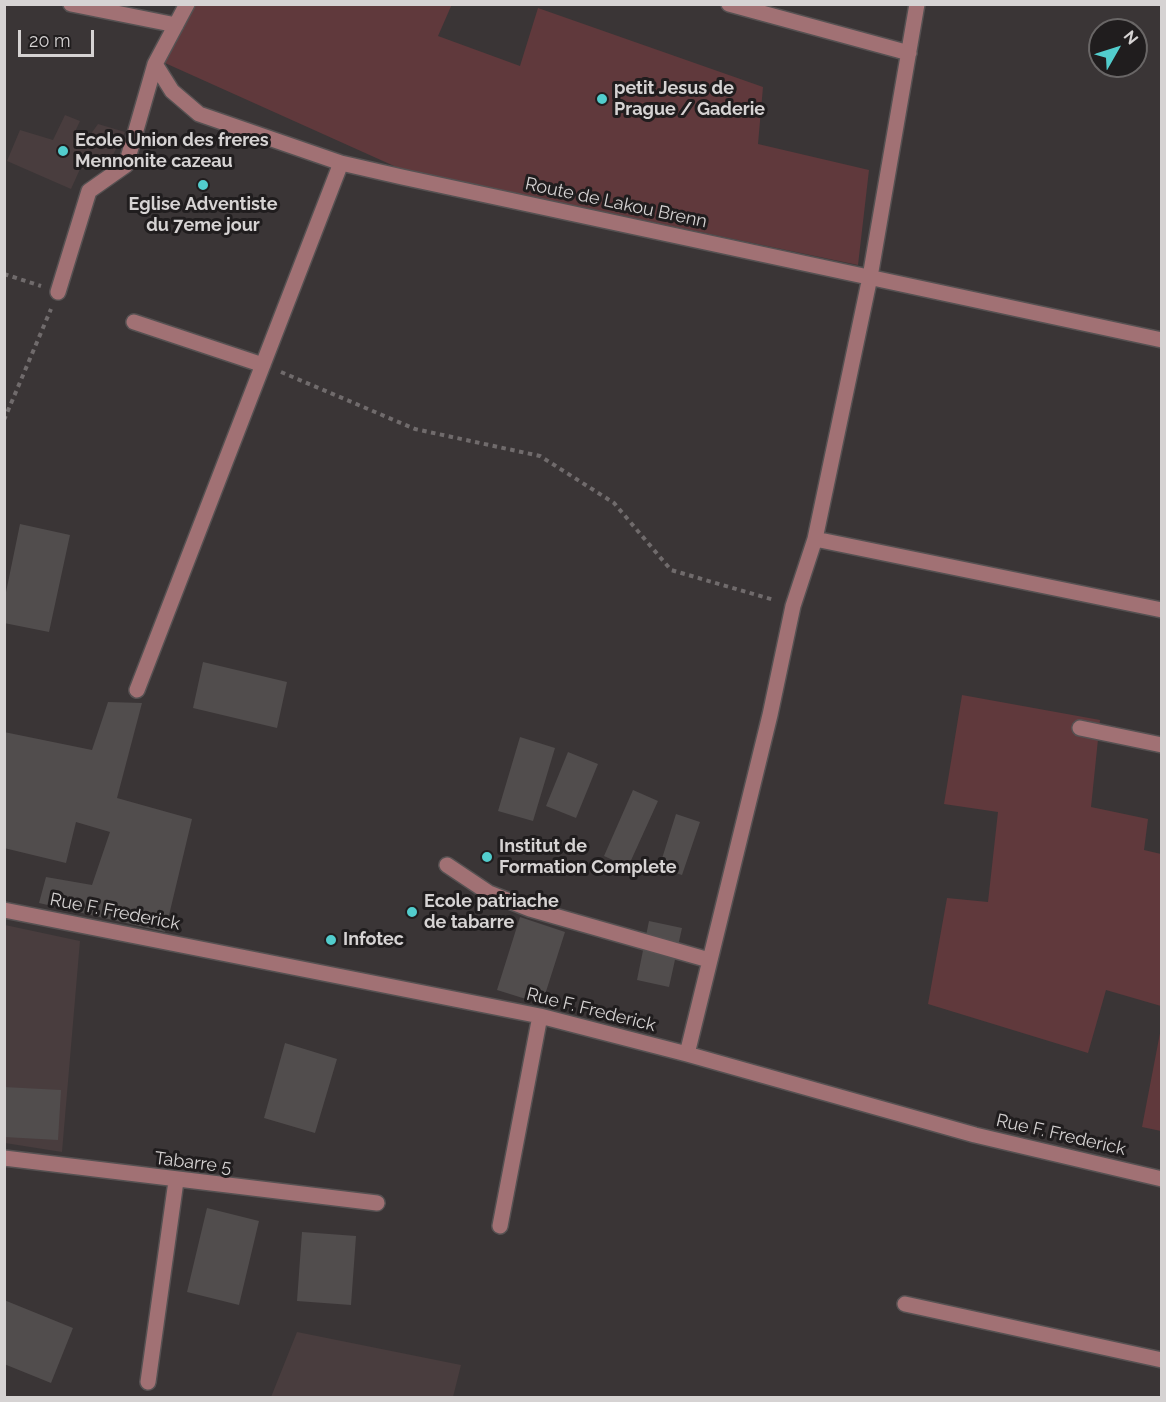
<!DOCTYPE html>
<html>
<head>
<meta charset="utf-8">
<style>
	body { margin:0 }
	#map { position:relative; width:1166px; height:1402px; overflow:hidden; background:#3a3536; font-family:Raleway,sans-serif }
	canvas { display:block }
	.frame { position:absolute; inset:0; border:6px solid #d6d3d3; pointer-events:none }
	.north { position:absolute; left:1088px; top:18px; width:60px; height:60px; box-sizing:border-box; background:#201d1e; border:2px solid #696666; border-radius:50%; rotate:51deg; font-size:16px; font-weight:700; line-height:24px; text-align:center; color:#d6d3d3 }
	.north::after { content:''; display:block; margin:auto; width:21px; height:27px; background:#52cdcd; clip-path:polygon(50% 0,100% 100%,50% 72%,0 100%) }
	.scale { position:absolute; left:18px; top:30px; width:76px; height:27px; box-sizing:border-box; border:3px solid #d6d3d3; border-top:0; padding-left:8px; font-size:18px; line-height:21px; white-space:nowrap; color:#d6d3d3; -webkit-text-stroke:4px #201d1e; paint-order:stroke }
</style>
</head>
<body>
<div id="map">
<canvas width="1166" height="1402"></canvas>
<div class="frame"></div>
<div class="north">N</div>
<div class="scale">20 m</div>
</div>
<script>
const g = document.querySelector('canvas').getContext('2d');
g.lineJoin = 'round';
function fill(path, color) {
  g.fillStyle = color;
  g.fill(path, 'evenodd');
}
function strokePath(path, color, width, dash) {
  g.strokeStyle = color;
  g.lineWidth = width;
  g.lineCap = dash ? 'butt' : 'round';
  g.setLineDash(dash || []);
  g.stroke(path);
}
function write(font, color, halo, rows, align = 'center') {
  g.font = font + ' Raleway,sans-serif';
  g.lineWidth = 6;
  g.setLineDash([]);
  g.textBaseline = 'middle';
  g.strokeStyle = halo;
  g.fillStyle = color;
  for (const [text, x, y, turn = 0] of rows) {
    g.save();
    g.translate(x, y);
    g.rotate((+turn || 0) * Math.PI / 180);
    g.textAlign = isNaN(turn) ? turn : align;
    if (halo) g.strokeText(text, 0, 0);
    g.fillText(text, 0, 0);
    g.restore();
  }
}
const built = new Path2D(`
	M65,115l15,6 -6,13 14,4 10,-14 27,8 -19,36 -7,-2 -19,3 -9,20 -64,-28 13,-31 33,10z
	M5,925l75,16 -18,211 -57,-9z
	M297,1332l164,33 -8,32h-182z`);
const green = new Path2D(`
	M452,4l-14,32 82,30 18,-58 225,79 -5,57 111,26 -11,95 -455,-95 -238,-107 31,-58z
	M962,695l138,25 -9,87 57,12 -4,31 17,4v152l-55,-16 -18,63 -160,-49 19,-106 41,4 10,-90 -54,-8z
	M1161,1028l1,103h-1l-19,-4z`);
const building = new Path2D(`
	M20,524l50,11 -21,97 -45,-9v-21z
	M203,662l84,20 -10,46 -84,-20z
	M108,702l34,1 -25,95 75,21 -27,113 -126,-29 7,-26 46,8 18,-53 -34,-10 -10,41 -62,-15v-116l88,18z
	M520,737l35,11 -22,73 -35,-10z
	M568,752l30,12 -22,54 -30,-12z
	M633,790l25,11 -30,66 -24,-11z
	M676,814l24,8 -18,53 -23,-7z
	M520,917l45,15 -23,72 -45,-14z
	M649,921l33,7 -13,59 -32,-7z
	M285,1043l52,16 -22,74 -51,-15z
	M4,1087l57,3 -3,50 -54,-3z
	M207,1208l52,13 -20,84 -52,-13z
	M302,1232l54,4 -5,69 -54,-4z
	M4,1300l69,28 -22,55 -47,-19z`);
const path = new Path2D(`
	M4,274l37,12
	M281,372l134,57 125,27 74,47 57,67 103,30
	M4,420l47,-111`);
const minor = new Path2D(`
	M71,4l105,21
	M187,4l-32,60 17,27 27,23 142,49 61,14 760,163
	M729,4l180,49
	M58,292l31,-101 37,-26 29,-101
	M134,322l129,43
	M815,539l55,-262 47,-273
	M137,690l204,-527
	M1080,728l82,17
	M447,865l42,28 41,16 179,51
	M4,910l536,106 147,38 288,81 187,44
	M687,1054l83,-339 23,-109 22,-67 347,71
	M4,1158l373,45
	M500,1226l40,-210
	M905,1304l257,56
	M148,1382l28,-201`);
const markers = [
	[602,99,6,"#52cdcd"],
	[63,151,6,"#52cdcd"],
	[203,185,6,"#52cdcd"],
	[487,857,6,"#52cdcd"],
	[412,912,6,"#52cdcd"],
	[331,940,6,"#52cdcd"]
];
const poiNames = [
	["petit Jesus de",614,89],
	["Prague / Gaderie",614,110],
	["Ecole Union des freres",75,141],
	["Mennonite cazeau",75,162],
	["Eglise Adventiste",203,205,"center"],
	["du 7eme jour",203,226,"center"],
	["Institut de",499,847],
	["Formation Complete",499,868],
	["Ecole patriache",424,902],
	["de tabarre",424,923],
	["Infotec",343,940]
];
const streetNames = [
	["Route de Lakou Brenn",616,203,12],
	["Rue F. Frederick",115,912,11],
	["Rue F. Frederick",591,1010,14],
	["Rue F. Frederick",1061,1135,13],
	["Tabarre 5",193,1163,7]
];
fill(built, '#493d3e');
fill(green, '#60393c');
fill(building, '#514d4d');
strokePath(minor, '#565152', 18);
strokePath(path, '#706b6c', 4, [4.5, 4.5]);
strokePath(minor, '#a17174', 15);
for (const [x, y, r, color] of markers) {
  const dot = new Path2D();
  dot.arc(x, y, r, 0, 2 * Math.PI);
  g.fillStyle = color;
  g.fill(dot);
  strokePath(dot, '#201d1e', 2);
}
write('bold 18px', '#d6d3d3', '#201d1e', poiNames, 'left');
write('18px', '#d6d3d3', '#201d1e', streetNames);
</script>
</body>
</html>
